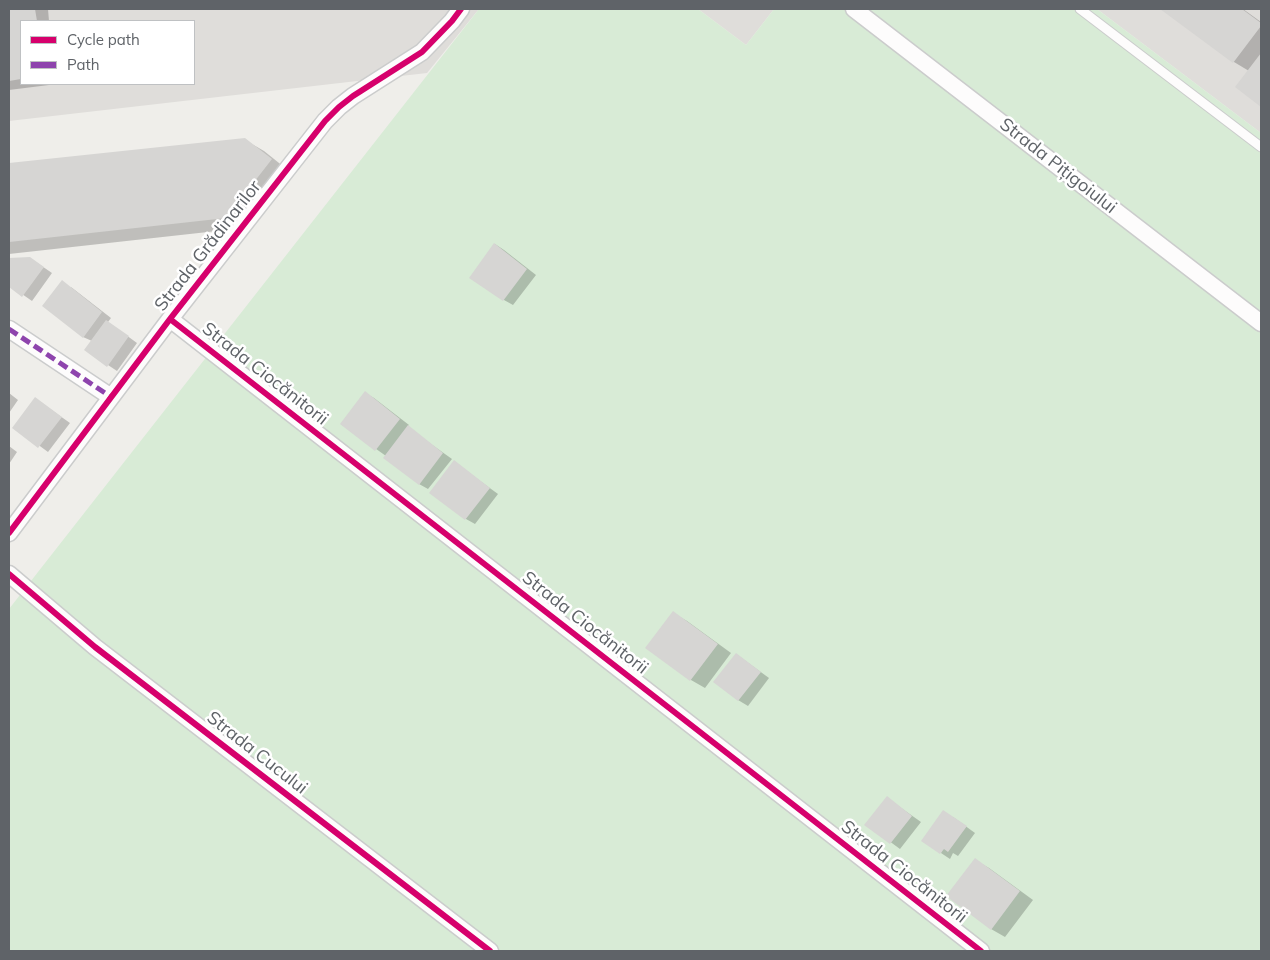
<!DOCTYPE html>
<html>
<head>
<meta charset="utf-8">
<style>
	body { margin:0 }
	#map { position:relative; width:1270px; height:960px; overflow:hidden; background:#efeeea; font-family:Mulish,sans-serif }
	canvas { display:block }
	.frame { position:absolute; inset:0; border:10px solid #5f6368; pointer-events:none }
	.legend { position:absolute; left:20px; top:20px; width:175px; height:65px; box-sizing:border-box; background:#fff; border:1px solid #bfc1c3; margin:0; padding:6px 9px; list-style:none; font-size:15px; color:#5f6368 }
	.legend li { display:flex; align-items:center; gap:10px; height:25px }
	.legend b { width:25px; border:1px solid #bfc1c3 }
</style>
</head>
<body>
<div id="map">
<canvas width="1270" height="960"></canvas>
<div class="frame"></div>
<ul class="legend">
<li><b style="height:6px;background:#d6006c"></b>Cycle path</li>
<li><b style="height:6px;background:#8e44ad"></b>Path</li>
</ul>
</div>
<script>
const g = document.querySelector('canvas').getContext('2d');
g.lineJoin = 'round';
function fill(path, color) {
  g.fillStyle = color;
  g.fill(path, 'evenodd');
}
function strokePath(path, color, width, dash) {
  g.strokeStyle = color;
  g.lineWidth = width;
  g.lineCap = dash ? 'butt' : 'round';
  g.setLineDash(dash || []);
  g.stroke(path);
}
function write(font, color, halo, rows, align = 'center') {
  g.font = font + ' Mulish,sans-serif';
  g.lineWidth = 5;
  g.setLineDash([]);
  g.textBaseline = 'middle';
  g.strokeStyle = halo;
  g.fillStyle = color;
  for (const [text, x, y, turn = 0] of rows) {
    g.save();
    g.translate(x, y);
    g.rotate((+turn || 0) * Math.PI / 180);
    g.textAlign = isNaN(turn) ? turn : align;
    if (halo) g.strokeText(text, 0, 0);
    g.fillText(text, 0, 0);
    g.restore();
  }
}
const industrial = new Path2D(`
	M9,9h470l-52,64 -418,48zM21,21h173v63h-173z
	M698,9h76l-28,36z
	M1097,9h164v124z`);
const green = new Path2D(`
	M479,9h219l48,36 28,-36h323l164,124v818h-1252v-342z`);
const shadow = new Path2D(`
	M9,9h39l1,12h-28v63h36l-48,6z
	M1162,9h81l18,13v84l-24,-19 12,-16 -15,-9z
	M245,140l19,11 25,20 -45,57 -235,26v-89z
	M495,244l9,6 32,25 -23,30 -9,-5z
	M30,258l22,15 -20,28 -23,-16v-26z
	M71,287l40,31 -3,4 29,21 -20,28 -9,-6 -16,-24 -9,-4z
	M9,393l9,7 -9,13z
	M365,393l9,5 35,27 -2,2 45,32 -24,30 -9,-5 -33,-28 -45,-32z
	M36,399l34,24 -22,29 -34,-25z
	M9,446l8,6 -8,12z
	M454,462l44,32 -23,30 -9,-5z
	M673,613l14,8 44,32 -26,35 -14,-8 -44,-32z
	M736,654l33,24 -21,28 -10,-6z
	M887,798l34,24 -21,27 -34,-25z
	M953,817l22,16 -17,23 -5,-3 -3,6 -9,-6z
	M975,860l14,8 44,32 -28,37 -14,-8z`);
const building = new Path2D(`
	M9,9h26l2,12h-16v58l-12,2z
	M1160,9h82l19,14v3l-28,37z
	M1261,53v54l-26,-20z
	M245,138l27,21 -46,59 -217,24v-79z
	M494,243l33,26 -24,32 -34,-23z
	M30,257l14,10 -22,30 -13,-10v-29z
	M62,280l40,32 -19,26 -41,-32z
	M106,320l23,16 -22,31 -23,-17z
	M365,391l35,28 -25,32 -35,-27z
	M35,397l27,20 -24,31 -26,-20z
	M408,425l35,28 -24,32 -36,-27z
	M454,460l36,28 -25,32 -36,-27z
	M673,611l45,33 -28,37 -45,-33z
	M736,653l25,19 -23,29 -25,-19z
	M887,796l25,20 -22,28 -26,-19z
	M943,810l24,16 -19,26 -4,-3 -4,5 -19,-13z
	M975,858l45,33 -29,39 -45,-34z`);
const service = new Path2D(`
	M1080,9l181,138`);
const minor = new Path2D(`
	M854,9l407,314
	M170,319l811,632
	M9,329l102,68
	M9,533l161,-214 155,-198 14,-14 14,-11 69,-44 30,-31 9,-12
	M9,574l86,73 395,304`);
const quiet = new Path2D(`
	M9,329l102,68`);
const cycleway = new Path2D(`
	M170,319l811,632
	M9,533l161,-214 155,-198 14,-14 14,-11 69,-44 30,-31 9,-12
	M9,574l86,73 395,304`);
const streetNames = [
	["Strada Pițigoiului",1058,166,38],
	["Strada Grădinarilor",208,246,-52],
	["Strada Ciocănitorii",265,374,38],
	["Strada Ciocănitorii",585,623,38],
	["Strada Cucului",257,753,38],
	["Strada Ciocănitorii",904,872,38]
];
fill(industrial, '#dfddda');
fill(green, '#d8ebd6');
fill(shadow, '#0003');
fill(building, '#d6d5d3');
strokePath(service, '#cbcccc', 11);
strokePath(minor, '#cbcccc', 19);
strokePath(service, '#fdfcfc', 9);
strokePath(minor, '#fdfcfc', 16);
strokePath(quiet, '#8e44ad', 5, [10, 5]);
strokePath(cycleway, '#d6006c', 6);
write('18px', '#5f6368', '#fff', streetNames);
</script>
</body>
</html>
